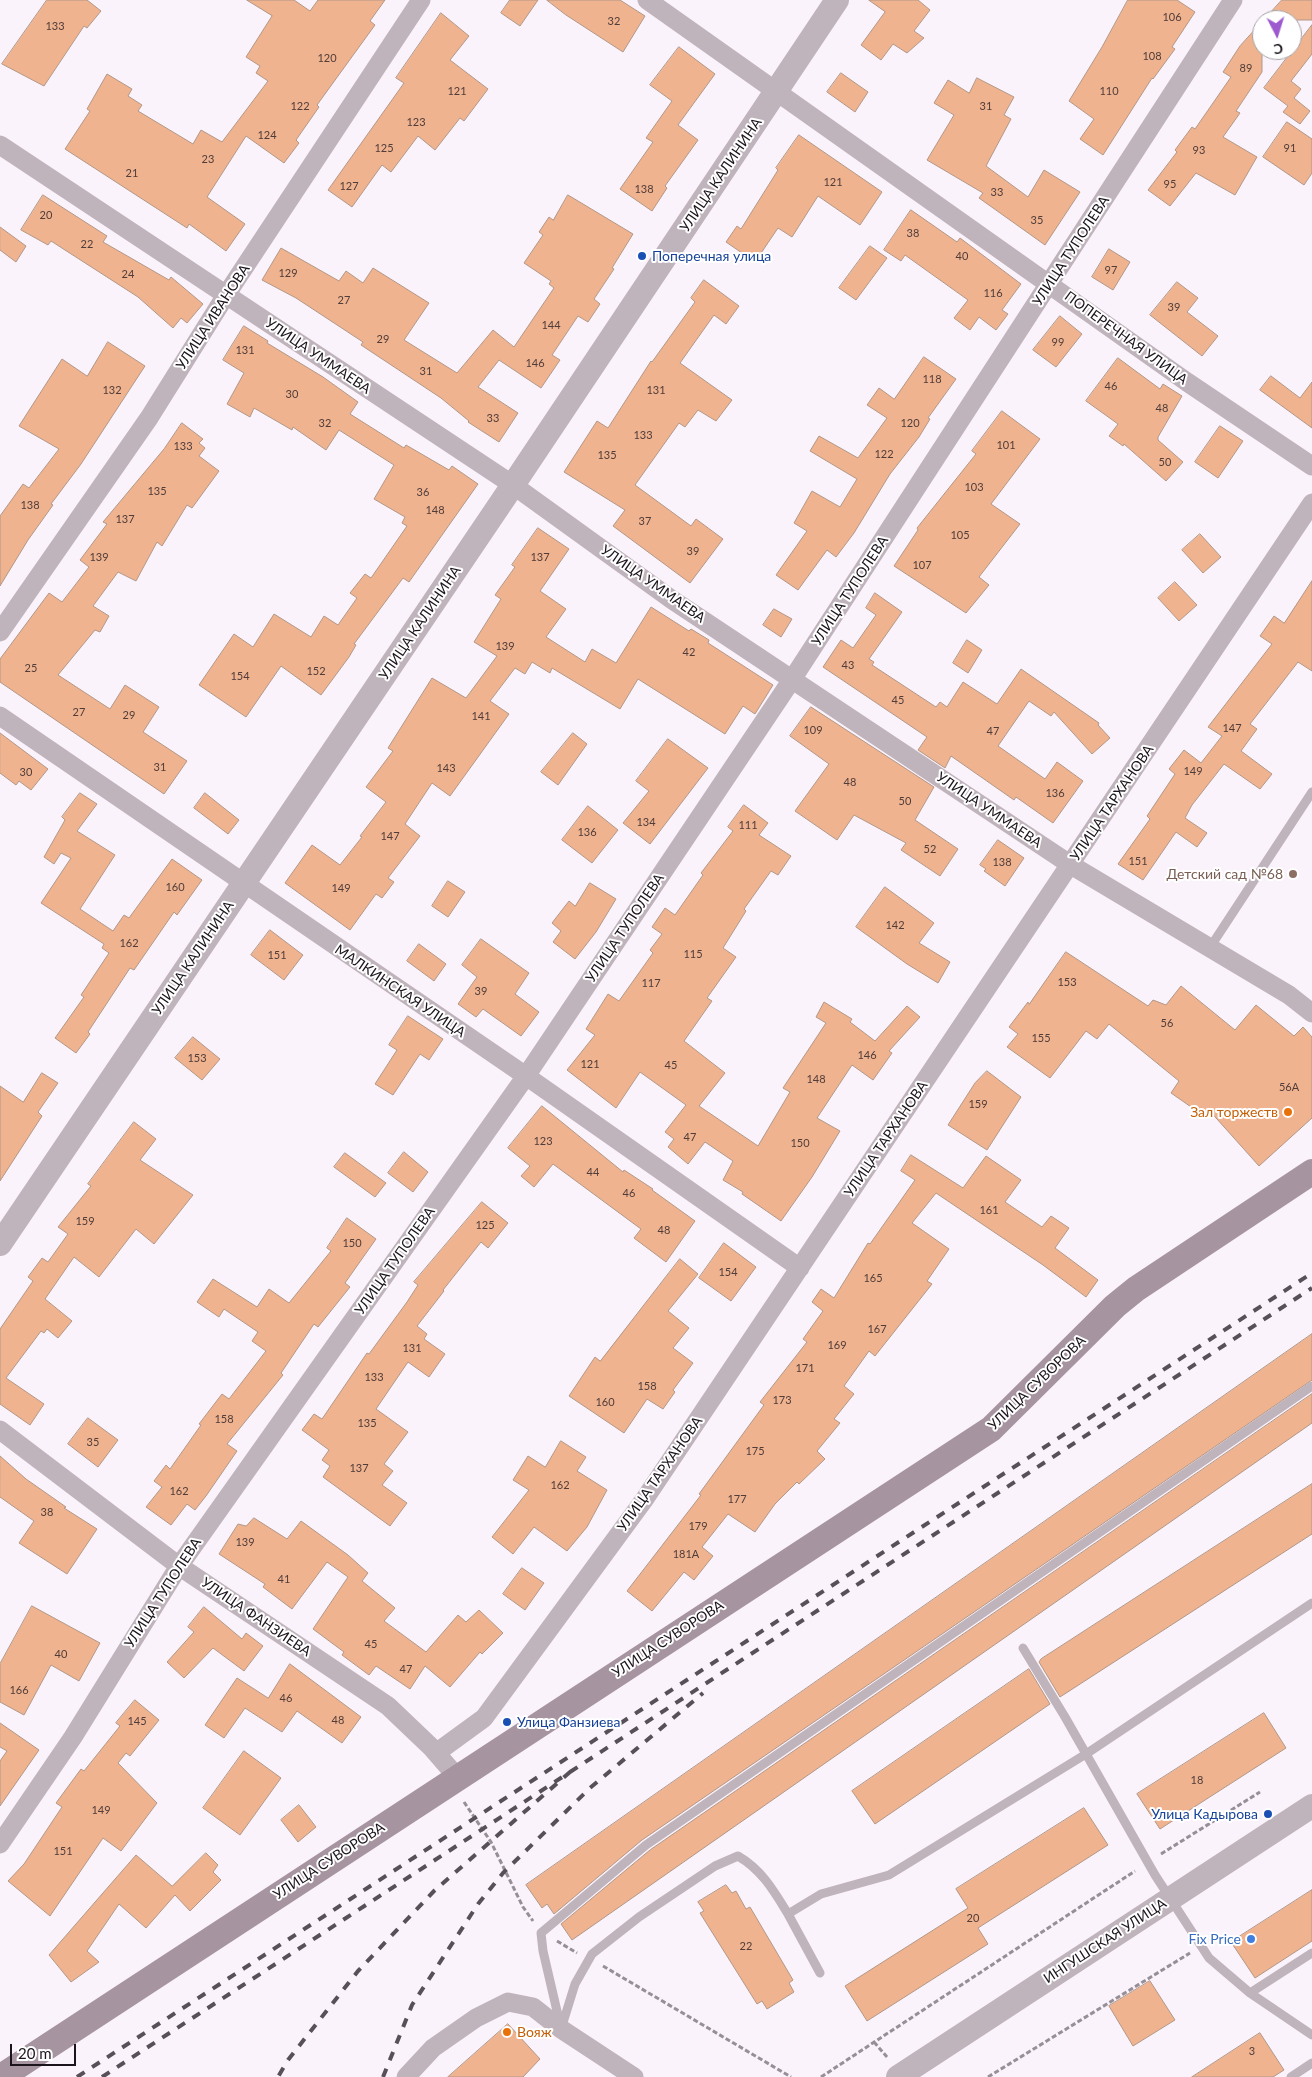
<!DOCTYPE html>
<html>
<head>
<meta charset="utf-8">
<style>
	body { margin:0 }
	#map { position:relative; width:1312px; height:2077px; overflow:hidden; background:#fbf3fc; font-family:Lato,sans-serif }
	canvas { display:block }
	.north { position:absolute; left:1252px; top:10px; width:50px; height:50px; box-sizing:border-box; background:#fff; border:1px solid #a4a1a4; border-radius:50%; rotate:175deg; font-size:14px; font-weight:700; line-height:20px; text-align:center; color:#1b141c }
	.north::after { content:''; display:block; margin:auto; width:18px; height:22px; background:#9d5acf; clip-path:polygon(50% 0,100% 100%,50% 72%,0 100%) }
	.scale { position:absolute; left:10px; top:2044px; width:66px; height:22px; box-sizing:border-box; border:2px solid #1b141c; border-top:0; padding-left:6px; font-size:15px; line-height:18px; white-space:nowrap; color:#1b141c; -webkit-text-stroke:4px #fff; paint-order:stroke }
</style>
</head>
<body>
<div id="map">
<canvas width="1312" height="2077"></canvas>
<div class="north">С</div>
<div class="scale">20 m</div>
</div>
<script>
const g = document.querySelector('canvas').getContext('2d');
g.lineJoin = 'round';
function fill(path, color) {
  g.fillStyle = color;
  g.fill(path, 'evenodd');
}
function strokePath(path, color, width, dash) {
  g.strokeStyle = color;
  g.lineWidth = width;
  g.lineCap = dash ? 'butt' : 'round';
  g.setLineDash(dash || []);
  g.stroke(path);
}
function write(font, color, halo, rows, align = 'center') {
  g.font = font + ' Lato,sans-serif';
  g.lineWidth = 4;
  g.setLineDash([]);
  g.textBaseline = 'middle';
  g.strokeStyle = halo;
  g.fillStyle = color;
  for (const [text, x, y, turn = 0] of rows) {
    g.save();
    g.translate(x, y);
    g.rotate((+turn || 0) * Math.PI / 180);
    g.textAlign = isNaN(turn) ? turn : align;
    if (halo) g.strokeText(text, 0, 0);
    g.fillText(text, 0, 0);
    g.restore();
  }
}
const building = new Path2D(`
	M47,0h40l14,11 -14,17 -3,-2 -40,60 -42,-22z
	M247,0h47l16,11 8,-11h67l-15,21 5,4 -58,80 2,2 -23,33 3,3 -15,20 -38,-27 -39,61 38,27 -19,27 -37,-27 -2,4 -122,-79 25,-38 -3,-2 20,-35 25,15 -4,7 14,9 -4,6 55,33 8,-14 21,12 46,-61 -12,-8 4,-7 -14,-9 26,-41z
	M510,0h28l-18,26 -19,-13z
	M547,0h73l25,16 -22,36 -57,-37z
	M869,0h49l12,10 -16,21 10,7 -17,15 -14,-9 -12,16 -20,-15 24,-33z
	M1128,0h49l18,12 -23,35 3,2 -22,30 -1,-1 -49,77 -23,-16 14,-20 -25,-18 33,-54z
	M1282,0h30v20h-48z
	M441,13l28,23 -19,24 38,29 -24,32 -4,-3 -25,32 -17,-14 -27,36 -9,-7 -30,42 -24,-17 76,-107 -8,-5z
	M1262,22v50l-26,39 4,2 -17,24 34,20 -22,38 -39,-22 -26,33 -22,-16 29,-38 -2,-2 17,-23 3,2 36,-52 -8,-5 17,-26z
	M1312,25v29l-21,27 10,8 -7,9 16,13 -10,13 -17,-12 5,-6 -24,-18z
	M679,47l36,27 -37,51 20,15 -33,46 2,2 -15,23 -32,-22 33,-47 -7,-4 26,-37 -22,-16z
	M841,73l27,19 -13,20 -28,-20z
	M977,78l37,19 -10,18 7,4 -25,47 42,31 16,-27 36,22 -35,53 -66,-47 4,-5 -56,-33 27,-45 -20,-12 14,-23 21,13z
	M1287,122l25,17v34l-8,12 -41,-28z
	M799,135l83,57 -22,33 -42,-29 -26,41 -14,-9 -23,34 -29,-20 11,-16 4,3 37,-59 -2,-2z
	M43,195l64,41 -4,6 66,38 2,-3 32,27 -16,19 -6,-5 -8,10 -35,-31 -87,-56 -3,4 -27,-15z
	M568,195l65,39 -21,34 2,1 -20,30 6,5 -12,18 -10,-6 -26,39 8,5 -19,28 -42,-28 -21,27 40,26 -19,29 -31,-20 1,-1 -28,-23 -80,-53 2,-3 -67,-44 -34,-18 19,-32 58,33 7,-10 17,12 10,-15 56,35 -25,37 53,33 36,-43 21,17 40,-59 -5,-4 2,-3 -27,-18 19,-28 -4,-3 10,-15 4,3z
	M911,210l46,32 3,-4 61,46 -19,26 6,4 -12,16 -17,-13 -9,13 -16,-12 14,-18 -63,-45 -4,6 -17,-11z
	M0,227l26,19 -10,16 -16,-12z
	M870,246l17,12 -31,42 -17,-12z
	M1109,249l21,13 -17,28 -21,-13z
	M704,280l35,26 -13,18 -12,-9 -34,48 52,37 -16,21 -18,-11 -13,17 -6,-4 -44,62 56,41 5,-7 27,20 -33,44 -77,-57 12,-16 -61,-38 33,-51 11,7 43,-67 1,1 43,-60 -4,-4z
	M1177,282l21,16 -11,14 31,24 -16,20 -52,-41z
	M1060,316l22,18 -26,33 -23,-17z
	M244,326l24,15 -1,2 56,34 35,25 -8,12 54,34 2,-3 43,25 3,-4 26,18 -69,98 -6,-4 -49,66 2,1 -7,12 -28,38 -40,-29 -35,51 -47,-32 35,-51 19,13 21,-33 37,23 13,-21 14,9 19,-27 -7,-5 15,-19 6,4 36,-52 -5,-3 3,-6 -31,-18 20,-34 -55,-35 -13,20 -33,-23 -1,3 -38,-22 -4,9 -23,-13 17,-31 -21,-13z
	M108,342l37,24 -64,98 -30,40 2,1 -25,35 -28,46v-70l23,-32 6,4 30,-39 -40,-23 43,-67 25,17z
	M924,357l32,22 -28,39 2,1 -11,18 -29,37 -36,59 -18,24 -9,-7 -29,40 -22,-15 31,-44 -13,-8 18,-32 28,16 17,-28 -47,-28 9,-15 39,22 29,-40 -20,-13 12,-17 15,11z
	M1118,358l42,31 3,-5 19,12 -24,41v3l25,22 -17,19 -42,-37 -1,2 -14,-10 9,-12 -32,-23z
	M1271,376l29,22 12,-16v46l-52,-38z
	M1002,411l38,28 -49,65 29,20 -41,53 10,8 -23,28 -72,-47 24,-36 -1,-2 59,-74 -4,-3z
	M182,423l21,16 -4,4 6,5 -6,8 20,15 -27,37 -5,-3 -25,41 -5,-4 -21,39 -18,-9 -25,34 16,10 -9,16 -5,-2 -37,45 52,34 15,-24 34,22 -16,25 44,29 -23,33 -164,-112v-23l49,-66 13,9 27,-35 -9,-7 27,-36 -4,-2 61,-73z
	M1220,426l23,15 -25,37 -23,-16z
	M538,528l31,21 -29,42 26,18 -20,28 39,25 7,-13 24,14 35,-56 38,24 2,-2 18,11 -1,3 65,42 -18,29 -12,-8 -18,28 -87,-55 -18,30 -68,-41 -2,5 -18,-11 -7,12 -10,-6 -25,33 19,13 -59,82 -18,-13 -27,41 15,12 -32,42 6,4 -12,16 -6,-4 -26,36 -65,-47 27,-38 28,20 22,-28 -2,-1 26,-34 -20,-15 27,-36 -5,-3 44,-70 34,20 31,-42 -23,-14 27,-43 -6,-4 20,-28 -3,-2z
	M1200,534l21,23 -18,16 -21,-23z
	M1312,581v90l-14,-9 -48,62 7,5 -16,22 31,23 -12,15 -36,-25 -32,41 -7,13 22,15 -10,14 -21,-15 -33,48 -25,-16 32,-45 -3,-3 28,-42 -6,-5 15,-19 17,13 21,-27 -14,-9 64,-83 -12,-8 14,-20 10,7z
	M1175,582l22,23 -18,16 -21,-23z
	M875,593l27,19 -33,47 5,3 -2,3 64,42 4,-5 7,5 16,-25 34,22 24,-35 78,54 -1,2 12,13 -18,16 -38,-42 -3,4 -22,-15 -31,45 47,33 12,-17 26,19 -30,42 -37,-26 -2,3 -63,-44 -6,12 -27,-18 9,-13 -104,-70 18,-27 12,8 23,-33 -10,-7z
	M774,609l18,10 -11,18 -18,-12z
	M967,640l15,10 -14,23 -15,-10z
	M811,707l123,80 -19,33 43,29 -18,27 -39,-26 5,-7 -52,-28 -17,25 -42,-29 34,-47 -39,-28z
	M0,733l48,36 -17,21 -12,-9 -3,4 -16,-12z
	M573,733l14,11 -29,41 -17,-13z
	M668,739l40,29 -58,76 -27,-21 26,-32 -13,-10z
	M80,793l17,11 -20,27 38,24 -35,54 33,22 11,-16 5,3 43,-59 30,21 -25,35 -3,-3 -40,58 -4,-2 -42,64 2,2 -14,19 -21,-15 29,-41 -3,-2 28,-42 -7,-5 2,-4 -63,-41 30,-45 -10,-5 -7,11 -10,-7 21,-37 -3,-3z
	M205,793l34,27 -11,14 -34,-26z
	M744,805l24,18 -9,12 32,21 -13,19 -7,-4 -27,38 2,2 -23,37 13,9 -29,41 5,3 -28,40 41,32 -26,33 59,40 32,-54 -7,-4 43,-65 -10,-6 8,-15 28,17 -2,3 25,19 32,-35 13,11 -31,34 3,2 -19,27 -21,-15 -35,53 23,13 -28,46 -31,44 -39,-27 1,-2 -20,-12 10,-19 -28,-19 -17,22 -20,-17 6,-8 -9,-7 21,-27 -46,-33 -24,36 -49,-38 28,-35 -9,-6 22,-35 11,7 34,-48 -3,-3 12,-16 -10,-7 13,-19 10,7 28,-40 -2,-2 32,-42 -5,-4z
	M588,806l30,24 -26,33 -30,-23z
	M998,840l26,18 -19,28 -21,-15 2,-2 -6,-4z
	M448,881l17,11 -17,25 -16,-11z
	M590,883l26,16 -20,33 -21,27 -22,-17 8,-11 -9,-8 17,-22 6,5z
	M885,887l49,36 -15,20 31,19 -12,21 -31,-19 -51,-37z
	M270,930l33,25 -19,25 -33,-25z
	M481,939l48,34 -14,21 24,18 -18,24 -38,-27 -7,8 -18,-13 19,-27 -15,-12z
	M419,944l27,20 -12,17 -27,-20z
	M1066,952l82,54 5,-6 13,5 15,-19 54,44 21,-25 38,31 9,-9 9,10v81l-53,48 -51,-57 -4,7 -33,-23 8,-12 -70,-57 -12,15 -11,-8 -36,47 -43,-31 11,-13 -9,-7 19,-25 1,2z
	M408,1016l35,23 -14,21 -9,-6 -27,41 -18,-11 22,-34 -8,-5z
	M193,1037l27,22 -18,21 -27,-22z
	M987,1071l34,26 -34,53 -39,-25 27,-42z
	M42,1073l16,10 -20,29 4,4 -42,65v-95l23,16z
	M542,1106l81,66 1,-2 29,19 -1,1 43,31 -29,41 -32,-24 7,-9 -88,-65 -19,23 -13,-11 9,-10 -22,-18z
	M134,1122l22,17 -16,21 53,35 -39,49 -18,-15 -37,48 -25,-20 -29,42 27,22 -14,17 -11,-9 -3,4 -3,-2 -35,47 38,26 -14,21 -30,-21v-75l33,-48 -5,-4 14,-19 6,4 20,-28 -10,-7 33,-41 -3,-2z
	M404,1152l24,20 -15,20 -25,-19z
	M345,1153l41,30 -11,14 -41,-30z
	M911,1155l52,33 23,-32 35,24 -16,22 37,25 9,-11 18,12 -14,20 43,32 -12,17 -43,-32 -107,-72 -24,30 37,26 -22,32 5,3 -57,72 -6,-5 -25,35 10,8 -20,25 6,4 -23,28 8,8 -26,25 -2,-2 -22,22 -20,28 -27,-18 -26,33 11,9 -19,24 -10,-8 -32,39 -25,-20 74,-96 -2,-1 65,-89 -4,-3 47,-60 -4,-3 20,-28 -11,-9 9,-13 13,9 34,-55 2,1 45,-64 -14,-9z
	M482,1202l26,21 -20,25 -7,-6 -38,48 1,1 -27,35 10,8 -3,5 21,15 -16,23 -21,-15 -32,47 32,23 -24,32 9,7 -11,14 25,18 -17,23 -67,-49 7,-11 -8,-6 7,-10 -27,-20 12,-16 8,5 45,-66 2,1 38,-52 11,-17 -4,-3z
	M347,1218l29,21 -31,44 5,4 -32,40 -4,-3 -33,49 2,2 -56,69 10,7 -31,45 -11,14 -8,-6 -16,21 -25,-18 16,-20 -8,-6 12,-16 4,4 31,-44 -2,-1 23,-30 7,5 37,-48 -14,-10 6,-9 -34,-23 -5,8 -22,-15 16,-23 44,28 12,-18 20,14 42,-52 -4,-3z
	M724,1243l32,24 -25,34 -32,-23z
	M680,1259l18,15 -30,37 21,17 -16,20 20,15 -20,27 2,2 -12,17 -16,-10 -23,34 -55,-37 26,-39 5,4z
	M1312,1334v46l-670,460 -88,74 -7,-10 -5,4 -16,-23z
	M1312,1394v29l-740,517 -11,-16 89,-74z
	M88,1418l30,22 -20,27 -30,-23z
	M561,1441l25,16 -9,14 30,19 -20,37 -20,24 -33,-24 -21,27 -21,-17 37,-47 -16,-10 15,-24 17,11z
	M0,1456l26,23 40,28 -2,1 33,21 -30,45 -48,-31 15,-22 -34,-24z
	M1312,1484v50l-252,163 -21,-35 2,-3z
	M254,1518l33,21 14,-18 47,34 20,18 -6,8 33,27 -11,13 42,31 32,-37 8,7 13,-12 24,23 -21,21 -2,-2 -30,35 -25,-21 -15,23 -34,-23 -7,9 -27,-20 2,-3 -31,-23 35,-52 -21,-15 -35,47 -29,-22 2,-3 -46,-30 19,-30 8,2z
	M522,1568l22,15 -19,27 -22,-16z
	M32,1606l68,37 -21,38 -28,-16 -27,50 -24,-13v-38z
	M204,1607l38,32 4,-6 17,13 -19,25 -31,-23 -29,30 -17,-16 27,-30 -6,-5z
	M290,1664l71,53 -19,26 -45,-32 -15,21 -37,-24 -21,30 -19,-13 32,-47 31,20z
	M1029,1669l21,35 -175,120 -23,-33z
	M135,1700l24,20 -29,36 -4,-3 -8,10 39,40 -36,48 -18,-13 -53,78 -42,-35 16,-17 38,-57 -6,-4 25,-34 3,2 36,-45 -4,-3z
	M1264,1713l22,35 -126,81 -23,-35z
	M0,1723l39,27 -39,56v-45l7,-10 -7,-4z
	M244,1751l37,27 -41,57 -37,-27z
	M299,1805l17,22 -18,15 -17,-22z
	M1084,1808l24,37 -130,83 10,16 -121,77 -22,-35 123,-78 -12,-19z
	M206,1853l12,12 -5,7 8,8 -31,31 -15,-16 -29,33 -27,-24 -32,47 12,11 -28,20 -22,-27 87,-100 36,31z
	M726,1885l6,8 4,-2 10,18 4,-2 43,73 -4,3 5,9 -27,17 -5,-8 -5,3 -57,-91 4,-2 -6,-9z
	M1312,1890v51l-57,37 -24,-36z
	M1150,1981l25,39 -42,26 -24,-40z
	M508,2024l32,35 -17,18h-75z
	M1260,2033l24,37 -11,7h-81z`);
const path = new Path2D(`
	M464,1802l27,40 32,65 10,14
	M1161,1854l99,-62
	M557,1941l20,12
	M603,1966l188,111
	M874,2042l13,15
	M821,2077l314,-206
	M988,2077l202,-124`);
const service = new Path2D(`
	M1209,949l103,-157
	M1023,1648l42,69 90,158 54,83 41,35 62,42
	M788,1914l32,59
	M1250,1993l62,-40
	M560,2024l-17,-73 -2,-18 105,-88 666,-459
	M561,2029l14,-45 17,-30 47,-37 76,-51 23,-10c24,14 36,35 50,58l33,-20 68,-19 197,-121 226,-151
	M1291,2077l21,-14`);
const minor = new Path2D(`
	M647,0l540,382 125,84
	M0,145l513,340 158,114 400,266 218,130 23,18
	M0,632l149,-214 77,-123 195,-295
	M0,716l526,360 274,192
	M0,1430l179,136 209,140 43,41 26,30
	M436,1753l48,-35 160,-218 668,-997
	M0,1844l73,-107 106,-171 347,-490 267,-398 440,-678
	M406,2077l27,-29 43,-30 32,-16 25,5 28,22 73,48`);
const tertiary = new Path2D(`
	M0,1244l513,-759 324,-485
	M898,2077l414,-271`);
const secondary = new Path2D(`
	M1,2077l990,-648 124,-123 21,-17 176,-117`);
const rail = new Path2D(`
	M570,1772l742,-484
	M77,2077l1235,-804
	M102,2077l468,-305 -136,119 -76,80 -70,89 -10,17
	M383,2077l29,-72 66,-101 25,-31 87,-85 113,-95`);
const markers = [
	[642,256,5,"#1a4fb4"],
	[1293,874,5,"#8d6e63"],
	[1288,1112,5,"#e8710a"],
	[507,1722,5,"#1a4fb4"],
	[1268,1814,5,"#1a4fb4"],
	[1251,1939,5,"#3f7fe0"],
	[507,2032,5,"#e8710a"]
];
const numberNames = [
	["106",1172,17],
	["32",614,21],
	["133",55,26],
	["108",1152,56],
	["120",327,58],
	["89",1246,68],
	["121",457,91],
	["110",1109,91],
	["122",300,106],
	["31",986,106],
	["123",416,122],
	["124",267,135],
	["125",384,148],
	["91",1290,148],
	["93",1199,150],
	["23",208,159],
	["21",132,173],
	["121",833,182],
	["95",1170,184],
	["127",349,186],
	["138",644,189],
	["33",997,192],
	["20",46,215],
	["35",1037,220],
	["38",913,233],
	["22",87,244],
	["40",962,256],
	["97",1111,270],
	["129",288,273],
	["24",128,274],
	["116",993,293],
	["27",344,300],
	["39",1174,307],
	["144",551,325],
	["29",383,339],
	["99",1058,342],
	["131",245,350],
	["146",535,363],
	["31",426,371],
	["118",932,379],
	["46",1111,386],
	["132",112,390],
	["131",656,390],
	["30",292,394],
	["48",1162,408],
	["33",493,418],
	["32",325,423],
	["120",910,423],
	["133",643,435],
	["101",1006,445],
	["133",183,446],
	["122",884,454],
	["135",607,455],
	["50",1165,462],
	["103",974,487],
	["135",157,491],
	["36",423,492],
	["138",30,505],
	["148",435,510],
	["137",125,519],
	["37",645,521],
	["105",960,535],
	["39",693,551],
	["139",99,557],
	["137",540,557],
	["107",922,565],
	["139",505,646],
	["42",689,652],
	["43",848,665],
	["25",31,668],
	["152",316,671],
	["154",240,676],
	["45",898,700],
	["27",79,712],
	["29",129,715],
	["141",481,716],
	["147",1232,728],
	["109",813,730],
	["47",993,731],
	["31",160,767],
	["143",446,768],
	["149",1193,771],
	["30",26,772],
	["48",850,782],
	["136",1055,793],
	["50",905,801],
	["134",646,822],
	["111",748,825],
	["136",587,832],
	["147",390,836],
	["52",930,849],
	["151",1138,861],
	["138",1002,862],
	["160",175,887],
	["149",341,888],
	["142",895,925],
	["162",129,943],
	["115",693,954],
	["151",277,955],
	["153",1067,982],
	["117",651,983],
	["39",481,991],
	["56",1167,1023],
	["155",1041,1038],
	["146",867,1055],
	["153",197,1058],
	["121",590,1064],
	["45",671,1065],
	["148",816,1079],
	["56А",1289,1087],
	["159",978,1104],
	["47",690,1137],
	["123",543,1141],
	["150",800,1143],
	["44",593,1172],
	["46",629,1193],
	["161",989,1210],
	["159",85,1221],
	["125",485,1225],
	["48",664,1230],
	["150",352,1243],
	["154",728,1272],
	["165",873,1278],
	["167",877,1329],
	["169",837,1345],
	["131",412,1348],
	["171",805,1368],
	["133",374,1377],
	["158",647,1386],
	["173",782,1400],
	["160",605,1402],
	["158",224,1419],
	["135",367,1423],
	["35",93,1442],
	["175",755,1451],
	["137",359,1468],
	["162",560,1485],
	["162",179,1491],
	["177",737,1499],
	["38",47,1512],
	["179",698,1526],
	["139",245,1542],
	["181А",686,1554],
	["41",284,1579],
	["45",371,1644],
	["40",61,1654],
	["47",406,1669],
	["166",19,1690],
	["46",286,1698],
	["48",338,1720],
	["145",137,1721],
	["18",1197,1780],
	["149",101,1810],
	["151",63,1851],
	["20",973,1918],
	["22",746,1946],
	["3",1252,2051]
];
const streetNames = [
	["УЛИЦА КАЛИНИНА",721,175,-56],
	["УЛИЦА ТУПОЛЕВА",1071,251,-57],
	["УЛИЦА ИВАНОВА",213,317,-57],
	["ПОПЕРЕЧНАЯ УЛИЦА",1126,338,36],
	["УЛИЦА УММАЕВА",318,356,34],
	["УЛИЦА УММАЕВА",653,584,35],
	["УЛИЦА ТУПОЛЕВА",850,591,-57],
	["УЛИЦА КАЛИНИНА",420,623,-56],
	["УЛИЦА ТАРХАНОВА",1112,803,-56],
	["УЛИЦА УММАЕВА",989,810,34],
	["УЛИЦА ТУПОЛЕВА",625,928,-56],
	["УЛИЦА КАЛИНИНА",193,958,-56],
	["МАЛКИНСКАЯ УЛИЦА",400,991,34],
	["УЛИЦА ТАРХАНОВА",886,1139,-56],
	["УЛИЦА ТУПОЛЕВА",395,1261,-55],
	["УЛИЦА СУВОРОВА",1037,1383,-44],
	["УЛИЦА ТАРХАНОВА",660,1474,-55],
	["УЛИЦА ТУПОЛЕВА",163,1593,-57],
	["УЛИЦА ФАНЗИЕВА",256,1617,34],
	["УЛИЦА СУВОРОВА",668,1639,-33],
	["УЛИЦА СУВОРОВА",329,1861,-33],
	["ИНГУШСКАЯ УЛИЦА",1105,1941,-33]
];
const transitNames = [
	["Поперечная улица",652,256],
	["Улица Фанзиева",517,1722],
	["Улица Кадырова",1258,1814,"right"]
];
const educationNames = [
	["Детский сад №68",1283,874]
];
const foodNames = [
	["Зал торжеств",1278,1112],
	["Вояж",517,2032,"left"]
];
const shopNames = [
	["Fix Price",1241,1939]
];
fill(building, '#efb38f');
strokePath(building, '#b29787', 1);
strokePath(path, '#968f97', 3, [5, 2.5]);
strokePath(service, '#c0b4bc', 9);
strokePath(minor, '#c0b4bc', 19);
strokePath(tertiary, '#c0b4bc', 24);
strokePath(secondary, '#a694a0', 26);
strokePath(rail, '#575058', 4, [9, 9]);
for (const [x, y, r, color] of markers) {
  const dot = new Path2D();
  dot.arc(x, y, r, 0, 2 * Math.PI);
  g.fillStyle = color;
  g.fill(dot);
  strokePath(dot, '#fff', 2);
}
write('11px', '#503c39', null, numberNames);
write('14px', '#1b141c', '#fff', streetNames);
write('14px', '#164399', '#fff', transitNames, 'left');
write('14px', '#785e54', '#fff', educationNames, 'right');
write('14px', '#c56008', '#fff', foodNames, 'right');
write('14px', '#366cbe', '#fff', shopNames, 'right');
</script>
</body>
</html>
